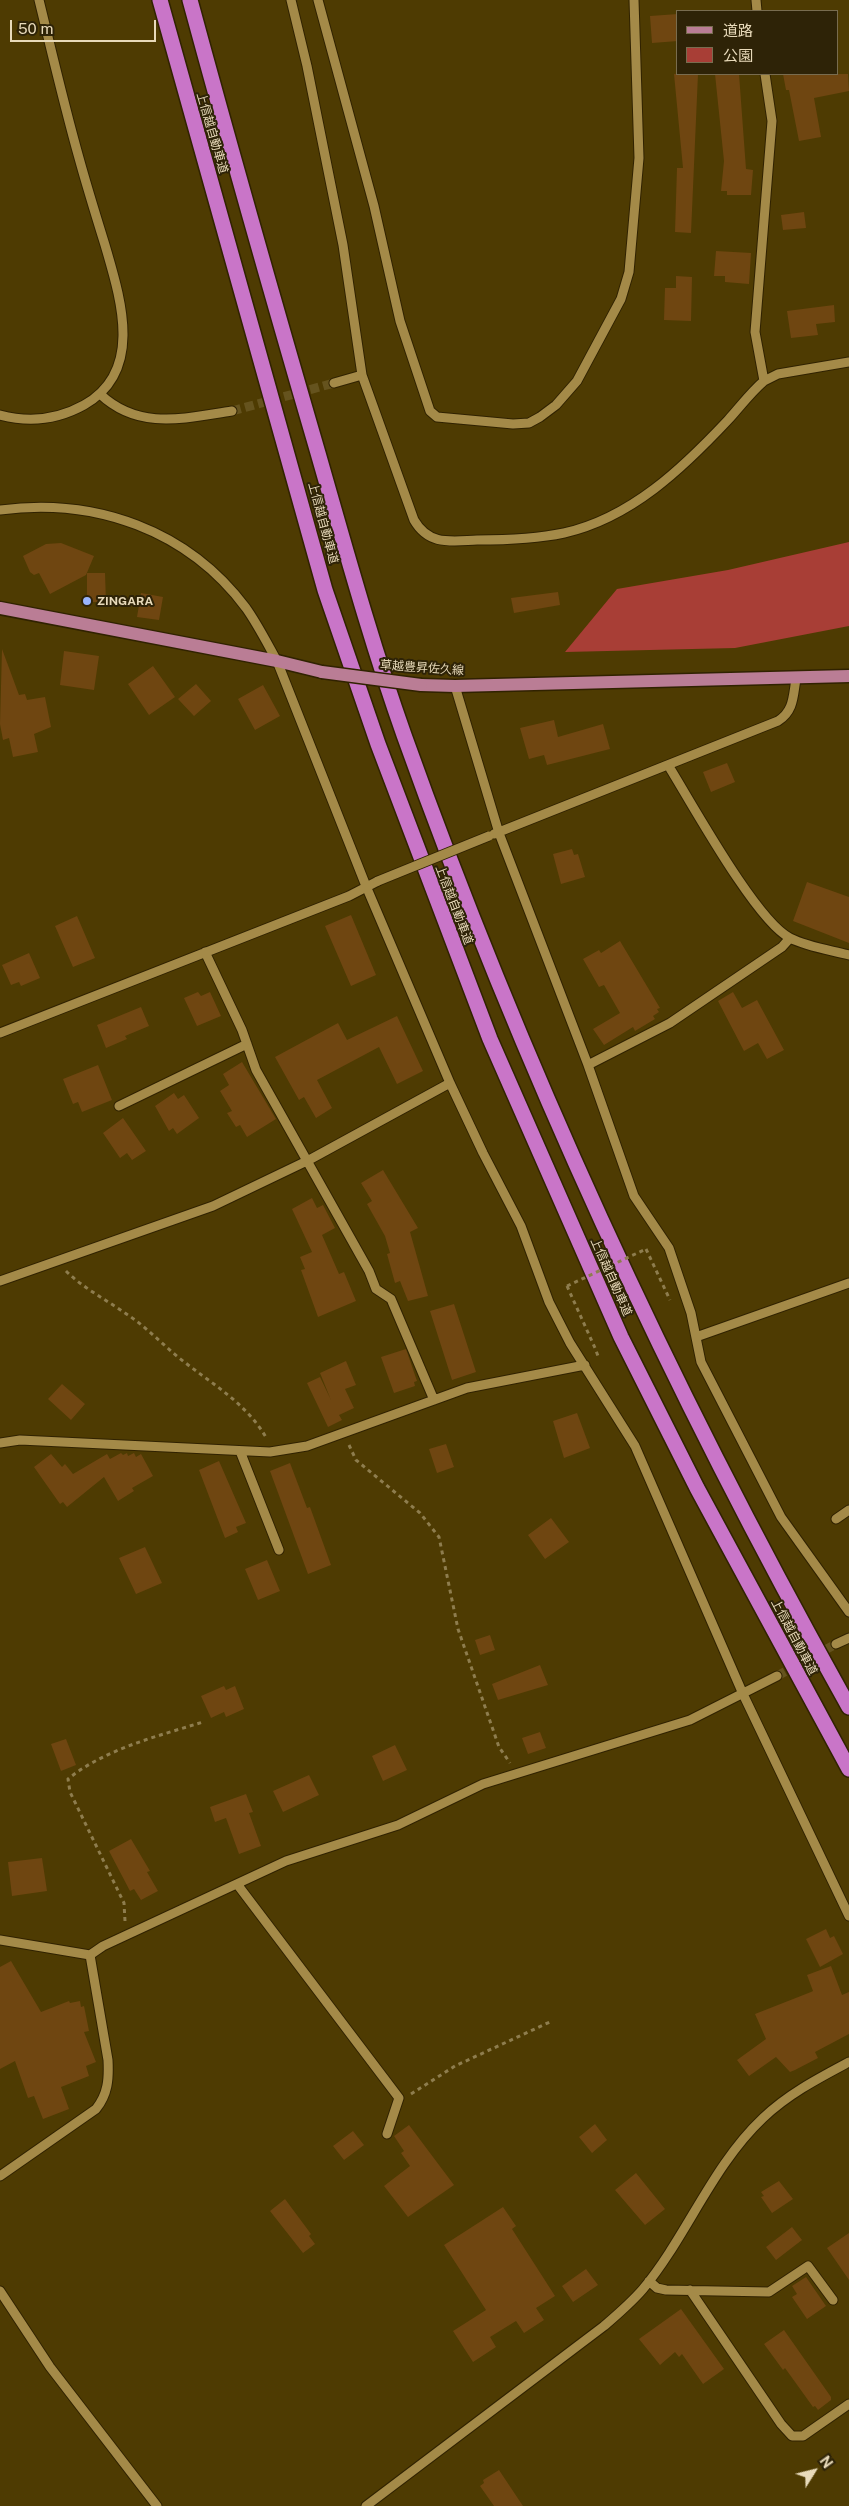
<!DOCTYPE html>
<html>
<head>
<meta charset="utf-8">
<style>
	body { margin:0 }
	#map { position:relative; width:849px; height:2506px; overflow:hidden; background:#4e3b02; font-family:"Public Sans","Noto Sans JP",sans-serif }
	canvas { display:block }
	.legend { position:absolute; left:676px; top:10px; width:162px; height:65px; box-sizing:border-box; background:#2e2307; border:1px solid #786c4f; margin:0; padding:6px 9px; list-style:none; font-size:15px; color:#e8daba }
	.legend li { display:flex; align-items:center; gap:10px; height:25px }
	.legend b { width:25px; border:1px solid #786c4f }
	.north { position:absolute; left:789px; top:2446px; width:50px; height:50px; -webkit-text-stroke:4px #2e2307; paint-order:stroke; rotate:54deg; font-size:14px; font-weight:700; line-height:20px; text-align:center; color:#e8daba }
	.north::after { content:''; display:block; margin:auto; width:18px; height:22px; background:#e8daba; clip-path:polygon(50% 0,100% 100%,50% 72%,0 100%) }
	.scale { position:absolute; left:10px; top:20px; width:146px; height:22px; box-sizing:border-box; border:2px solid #e8daba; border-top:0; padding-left:6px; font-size:15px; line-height:18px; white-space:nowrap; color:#e8daba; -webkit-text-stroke:4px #2e2307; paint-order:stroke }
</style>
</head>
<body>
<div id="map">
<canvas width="849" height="2506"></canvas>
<ul class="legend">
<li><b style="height:6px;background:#ba7d95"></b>道路</li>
<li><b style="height:14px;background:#a83e36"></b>公園</li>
</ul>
<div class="north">N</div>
<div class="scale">50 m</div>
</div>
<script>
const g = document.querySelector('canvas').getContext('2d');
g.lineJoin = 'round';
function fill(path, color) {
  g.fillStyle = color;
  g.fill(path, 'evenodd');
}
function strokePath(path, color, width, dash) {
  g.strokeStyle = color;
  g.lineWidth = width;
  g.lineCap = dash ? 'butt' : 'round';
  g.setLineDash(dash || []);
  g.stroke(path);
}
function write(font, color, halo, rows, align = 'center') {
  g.font = font + ' "Public Sans","Noto Sans JP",sans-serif';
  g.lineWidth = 4;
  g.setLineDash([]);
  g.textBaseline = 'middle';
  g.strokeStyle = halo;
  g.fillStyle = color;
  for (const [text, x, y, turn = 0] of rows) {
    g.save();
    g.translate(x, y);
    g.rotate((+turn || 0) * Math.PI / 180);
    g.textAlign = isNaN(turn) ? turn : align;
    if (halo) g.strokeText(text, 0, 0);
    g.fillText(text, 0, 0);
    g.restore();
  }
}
const green = new Path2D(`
	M849,542v84l-114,22 -170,4 52,-63 111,-19z`);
const building = new Path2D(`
	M678,14v27l-26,2 -2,-27z
	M674,74h24l-7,159 -16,-1 2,-64h6z
	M715,74h24l7,95 7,1 -2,25h-24v-4h-6l3,-30z
	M783,74h65l1,17 -35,7 7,39 -22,4 -10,-51h-3z
	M804,212l2,16 -23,2 -2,-15z
	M716,251l35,2 -2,31 -24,-2v-6h-11z
	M676,276l16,1 -1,44 -27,-1 1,-32h11z
	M834,305l1,17 -19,2 2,11 -27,3 -4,-27z
	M61,543l33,13 -8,19 -36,19 -11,-21 -5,2 -4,-3 -7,-16 23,-12z
	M87,573h18l1,29h-19z
	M558,592l2,13 -46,8 -3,-15z
	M141,593l22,4 -4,23 -22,-3z
	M2,649l17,46 6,-1 2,6 18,-3 6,30 -17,7 4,18 -25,5 -4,-19 -6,2 -3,-16z
	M64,651l35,5 -5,34 -34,-5z
	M153,666l22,31 -26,18 -21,-31z
	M196,684l15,17 -17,15 -16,-17z
	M263,685l17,31 -25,14 -17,-31z
	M554,720l4,17 45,-13 7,25 -63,16 -3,-10 -15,4 -9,-31z
	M727,763l8,19 -24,10 -8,-20z
	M572,849l2,6 4,-1 7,23 -24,7 -8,-30z
	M807,882l42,15v46l-56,-22z
	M351,915l25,60 -25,11 -26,-60z
	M77,916l18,42 -22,9 -18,-41z
	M620,941l40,67 -3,1 2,3 -6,4 2,3 -20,12 -2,-4 -29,18 -11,-16 27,-16 -16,-28 -5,2 -16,-28 16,-9 2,3z
	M29,953l11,25 -19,8 -2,-4 -8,3 -9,-20z
	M198,992l3,4 9,-4 11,24 -24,10 -13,-28z
	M733,992l9,16 15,-8 27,50 -17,9 -9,-16 -14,8 -26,-50z
	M141,1007l8,19 -24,10 2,3 -21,9 -9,-23z
	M397,1016l26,55 -26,13 -18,-37 -62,33 15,28 -16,10 -12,-21 -5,3 -24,-43 63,-34 9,17z
	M242,1062l34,57 -29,18 -7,-12 -4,2 -9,-14 5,-2 -12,-20 9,-6 -6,-11z
	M98,1065l14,35 -30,12 -4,-10 -5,2 -10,-25z
	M174,1093l4,6 6,-4 15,23 -22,16 -4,-6 -4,3 -14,-25z
	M123,1118l23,33 -14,9 -5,-7 -7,5 -17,-25z
	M383,1170l35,58 -8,4 18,64 -20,5 -8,-20 -5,2 -8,-29 3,-1 -5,-17 -18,-32 5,-3 -11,-18z
	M312,1198l5,10 6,-3 12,23 -13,7 17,39 5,-2 12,29 -38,16 -17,-47 4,-1 -5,-12 12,-5 -20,-43z
	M454,1304l22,68 -24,8 -22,-69z
	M406,1349l11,32 -3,1 1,4 -21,7 -13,-36z
	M346,1361l10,24 -11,4 9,19 -15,7 3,5 -14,7 -21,-44 13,-6 11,23 -11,-27z
	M62,1384l23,20 -14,16 -23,-21z
	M577,1413l13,35 -26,10 -11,-37z
	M446,1444l8,23 -17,6 -8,-24z
	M121,1453l2,2 4,-2 1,3 6,-3 2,4 5,-3 12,22 -21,12 2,3 -16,10 -14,-24 -37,30 -4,-5 -3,2 -26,-37 17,-13 11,13 3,-3 8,10 34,-20 3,5z
	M219,1461l27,62 -10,4 2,5 -13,6 -26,-68z
	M290,1463l17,45 3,-1 21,58 -23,9 -38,-103z
	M551,1518l18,24 -24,17 -17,-24z
	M145,1547l17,36 -26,11 -17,-36z
	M267,1560l13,31 -22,9 -13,-31z
	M490,1635l5,15 -15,5 -5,-15z
	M540,1665l8,20 -50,15 -6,-16z
	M224,1686l2,4 9,-4 9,23 -18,8 -2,-5 -13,6 -10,-22z
	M540,1732l6,16 -18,6 -6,-16z
	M66,1739l10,26 -15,6 -10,-27z
	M395,1745l12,25 -24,11 -11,-25z
	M309,1775l10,20 -36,17 -10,-21z
	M246,1794l7,18 -4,1 12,33 -22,8 -13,-36 -11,4 -5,-15z
	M131,1839l19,32 -3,1 11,19 -17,9 -7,-11 -4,2 -21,-40z
	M42,1858l5,33 -35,5 -4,-34z
	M826,1929l4,9 4,-2 9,18 -23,13 -14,-28z
	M11,1961l30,51 28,-11 1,2 10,-2 1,6 3,-1 5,25 -5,1 12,30 -10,4 3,10 -28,11 8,22 -26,10 -9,-23 -6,2 -13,-37 -15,8v-102z
	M831,1966l11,29 7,-3v42l-34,18 3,6 -23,12 -5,2 -14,-15 -27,19 -12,-16 29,-21 -11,-25 56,-22 2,-1 -6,-16z
	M595,2124l12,16 -15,13 -13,-16z
	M409,2125l45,60 -46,32 -24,-31 26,-20 -9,-13 3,-2 -10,-15z
	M353,2131l11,14 -20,15 -11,-14z
	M636,2173l29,36 -20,16 -30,-35z
	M779,2181l14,18 -21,14 -11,-16 3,-1 -3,-4z
	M285,2199l26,35 -2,2 6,8 -12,9 -33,-42z
	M503,2207l13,19 -4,3 43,67 -19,12 8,12 -20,13 -8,-12 -26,16 6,10 -23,15 -20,-31 33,-21 -42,-65z
	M792,2227l10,13 -26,20 -10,-13z
	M849,2233v47l-22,-32z
	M586,2269l12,16 -25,17 -11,-16z
	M806,2277l20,29 -19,13 -15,-22 5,-3 -5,-8z
	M681,2309l43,60 -21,15 -21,-30 -3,3 -4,-5 -15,13 -21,-26z
	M784,2330l47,67v3l-13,10 -3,-4 -2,1 -28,-39 -2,2 -19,-26z
	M499,2470l24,36h-29l-14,-20 4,-3 -1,-3z`);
const minorTunnel = new Path2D(`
	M232,411l102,-28
	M777,1676l59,-32`);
const path = new Path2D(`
	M646,1249l24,51
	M66,1271c17,17 39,28 59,42 19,12 35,29 53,44 32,26 68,45 89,82
	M567,1286l28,62 3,8 -2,1
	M349,1445l7,15 64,53 19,24 19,92 41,118 11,16
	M125,1921l-1,-18 -54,-111 -2,-13c37,-30 90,-43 135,-57
	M411,2094l44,-28 97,-45`);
const minor = new Path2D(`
	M291,0l16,66 36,179 19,130 52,145c15,26 37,21 63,20 29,0 59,-1 87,-7 67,-15 119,-65 164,-113 12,-13 22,-27 36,-39l14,-7 71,-12
	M318,0l56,206 26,115 30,90 7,6 76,7 16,-1 11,-6 16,-12 21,-24 44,-82 8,-27 10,-114 -5,-158
	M756,0l1,11
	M764,381l-9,-49 17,-211 -7,-47
	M334,383l28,-8
	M100,394c39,37 85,24 132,17
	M0,415c30,8 57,5 84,-10 61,-34 36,-108 21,-160 -9,-29 -18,-58 -26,-87 -15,-53 -27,-105 -40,-158
	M0,510c95,-13 188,20 246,98 12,17 21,35 31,53l89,225 84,197 33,70 38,73 28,76 21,41 65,103 108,248 106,222
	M455,686l44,147 89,232 46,131 35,52 22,65 10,49 80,155 68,95
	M668,765c23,37 88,156 122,173 18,9 40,12 59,17
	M494,834l284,-113c16,-10 15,-25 18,-42
	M205,952l37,78 14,40 113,201 7,18 15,10 43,101
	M0,1033l349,-137 29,-15
	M588,1065l82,-42 112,-76 8,-9
	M119,1106l128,-62
	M0,1281l213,-75 96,-46 141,-77
	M696,1337l153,-54
	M0,1443l20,-3 250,12 37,-6 160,-58 118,-23
	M240,1451l39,99
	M836,1519l13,-9
	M836,1644l13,-6
	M237,1884l162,214 -12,36
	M0,1940l90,15
	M0,2176l96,-67c12,-15 13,-30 12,-49l-18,-105 13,-9 183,-85 112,-36 85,-41 207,-64 87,-44
	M649,2281l8,7 9,2 103,2 39,-26 25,34
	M690,2290l91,134 11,12h11l46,-32
	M0,2291l50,76 107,139
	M366,2506l238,-180c14,-12 27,-23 39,-37 44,-53 69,-123 120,-171 25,-24 56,-40 86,-56`);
const major = new Path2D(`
	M0,608l277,53 45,11
	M421,685l34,1 394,-10`);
const highway = new Path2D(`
	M160,0l165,590 53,154 112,295 131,298 76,151 152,281
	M190,0c41,151 84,302 128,453 27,94 53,189 86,282 120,336 270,660 445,972`);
const pathBridge = new Path2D(`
	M567,1286l79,-37`);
const minorBridge = new Path2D(`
	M378,881l111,-45`);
const majorBridge = new Path2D(`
	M322,672l99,13`);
const markers = [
	[87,601,5,"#99b5fd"]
];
const streetNames = [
	["上信越自動車道",212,133,74],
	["上信越自動車道",323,523,75],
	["草越豊昇佐久線",422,668,4],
	["上信越自動車道",454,905,69],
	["上信越自動車道",611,1277,66],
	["上信越自動車道",794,1637,62]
];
const poiNames = [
	["ZINGARA",97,601]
];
fill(green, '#a83e36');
fill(building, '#6f4611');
strokePath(minorTunnel, '#65531e', 9, [9, 4.5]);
strokePath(minor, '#302200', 11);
strokePath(major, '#302200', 15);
strokePath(highway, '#302200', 18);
strokePath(path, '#8e7d4e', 3, [4, 4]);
strokePath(minor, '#a48a48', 9);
strokePath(major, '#ba7d95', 12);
strokePath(highway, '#c975c8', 15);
strokePath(minorBridge, '#302200', 11, []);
strokePath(majorBridge, '#302200', 15, []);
strokePath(pathBridge, '#8e7d4e', 3, [4, 4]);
strokePath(minorBridge, '#a48a48', 9);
strokePath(majorBridge, '#ba7d95', 12);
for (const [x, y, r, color] of markers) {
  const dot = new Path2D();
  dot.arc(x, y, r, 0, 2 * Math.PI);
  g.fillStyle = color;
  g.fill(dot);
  strokePath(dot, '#2e2307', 2);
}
write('12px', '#e8daba', '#2e2307', streetNames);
write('bold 12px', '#e8daba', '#2e2307', poiNames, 'left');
</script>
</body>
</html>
